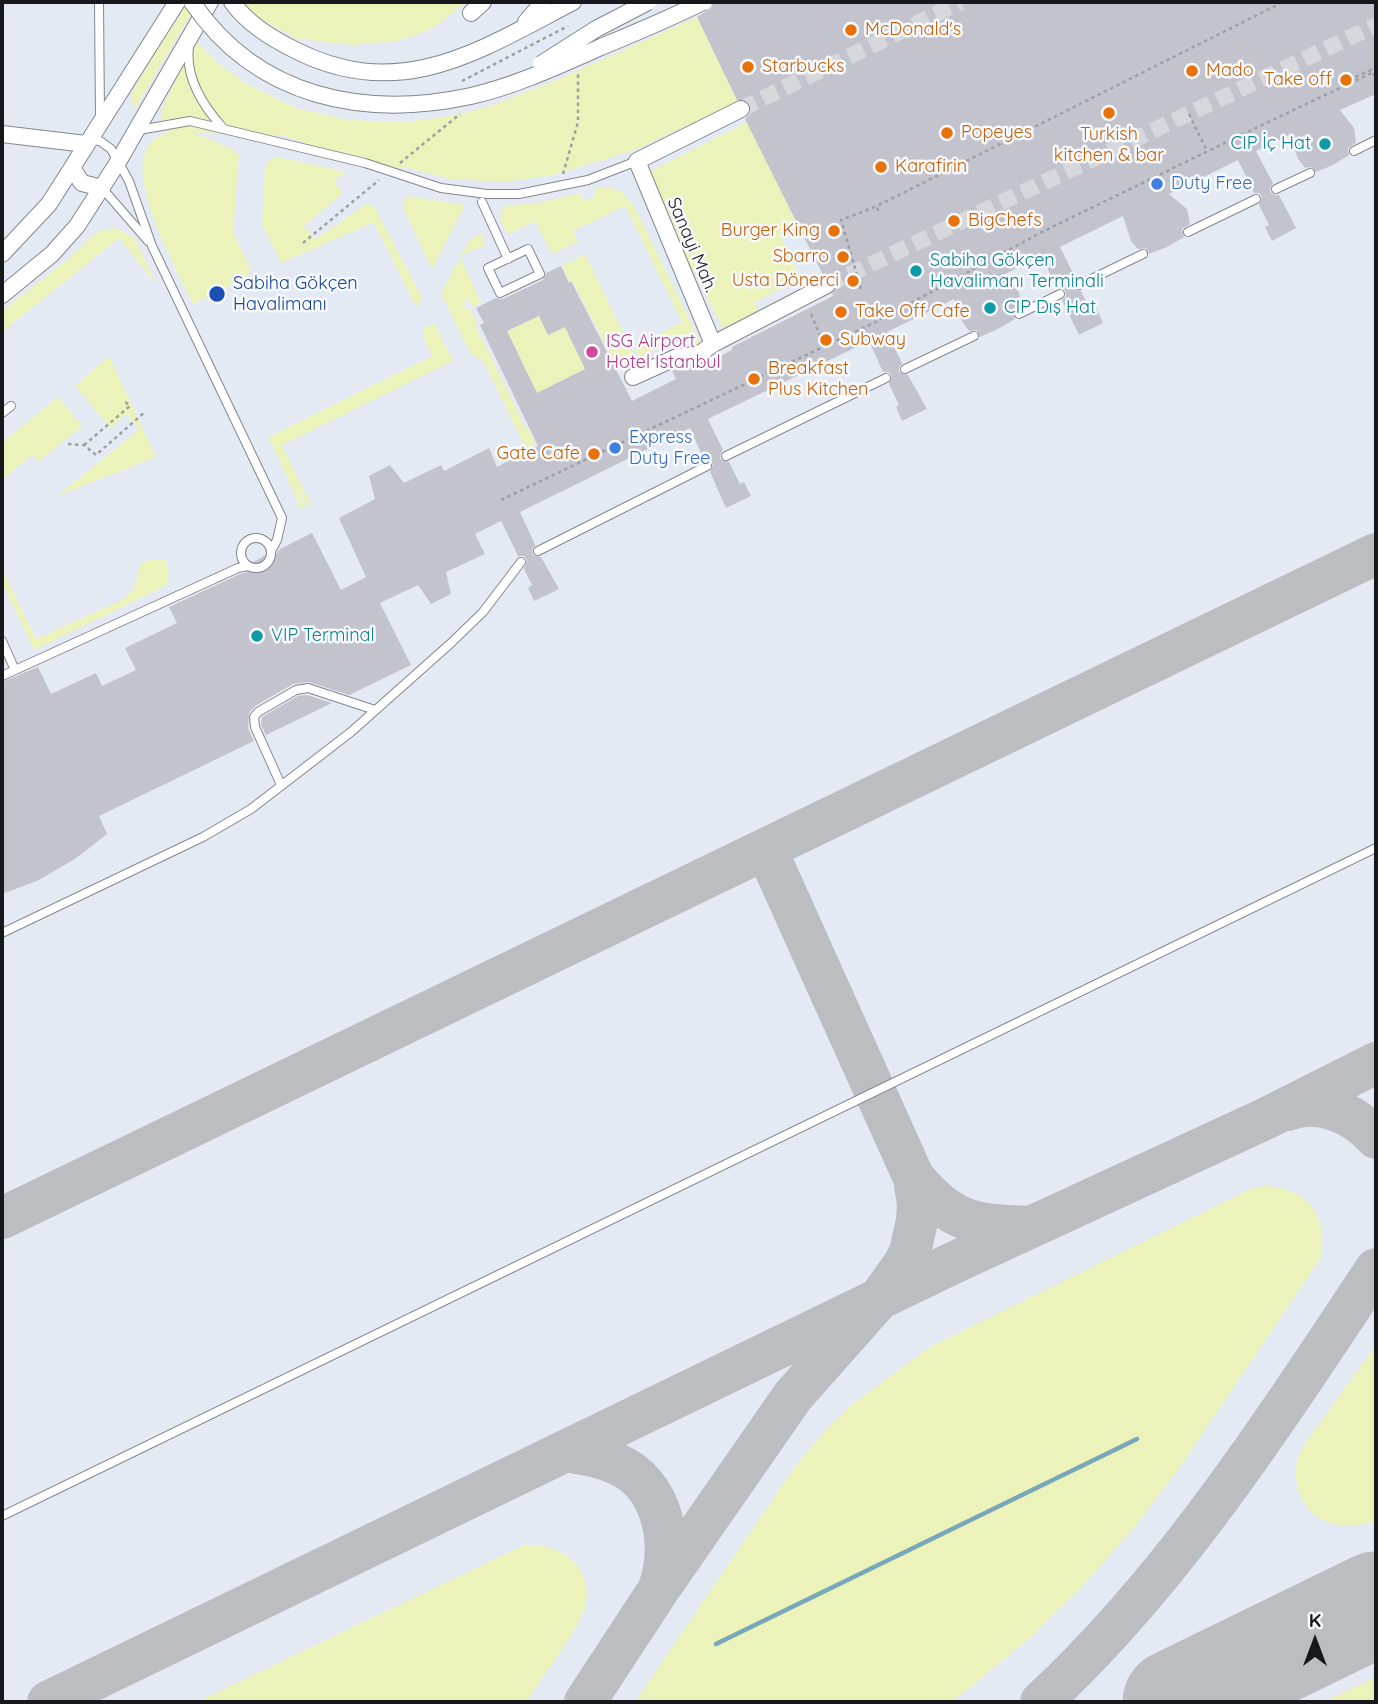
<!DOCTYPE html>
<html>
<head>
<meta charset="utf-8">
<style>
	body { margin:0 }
	#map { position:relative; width:1378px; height:1704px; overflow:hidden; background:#f8fafe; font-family:Quicksand,sans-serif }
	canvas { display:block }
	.frame { position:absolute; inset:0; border:4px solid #16181b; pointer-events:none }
	.north { position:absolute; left:1280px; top:1606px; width:70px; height:70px; -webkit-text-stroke:5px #f8fafe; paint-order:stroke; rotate:0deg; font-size:19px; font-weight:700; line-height:28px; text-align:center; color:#16181b }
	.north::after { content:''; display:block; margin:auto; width:24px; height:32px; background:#16181b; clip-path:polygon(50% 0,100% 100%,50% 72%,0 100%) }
</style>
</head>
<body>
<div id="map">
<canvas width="1378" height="1704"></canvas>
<div class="frame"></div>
<div class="north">K</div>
</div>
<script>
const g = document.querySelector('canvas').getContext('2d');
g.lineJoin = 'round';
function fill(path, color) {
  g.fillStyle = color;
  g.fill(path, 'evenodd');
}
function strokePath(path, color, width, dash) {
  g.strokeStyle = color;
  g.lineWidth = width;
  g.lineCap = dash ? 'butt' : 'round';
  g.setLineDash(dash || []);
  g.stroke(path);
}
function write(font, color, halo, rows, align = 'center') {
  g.font = font + ' Quicksand,sans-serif';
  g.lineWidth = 5;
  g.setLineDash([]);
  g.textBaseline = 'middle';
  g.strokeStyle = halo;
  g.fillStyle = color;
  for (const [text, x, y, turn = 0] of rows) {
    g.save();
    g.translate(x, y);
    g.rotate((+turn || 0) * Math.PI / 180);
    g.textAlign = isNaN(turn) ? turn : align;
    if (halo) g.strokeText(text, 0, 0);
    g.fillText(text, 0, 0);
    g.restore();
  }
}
const built = new Path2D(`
	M2,2h1374v1700h-1374z`);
const green = new Path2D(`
	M186,2h12l-63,107 -4,-8 1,-9z
	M240,2h226l-29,23 -18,9 -22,7 -44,4 -56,-6 -38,-21z
	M697,17l41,85 -106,49 -79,24 -48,7 -55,-3 -46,-12h-26l-93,-31 -92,-4 41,18 5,7 -6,75 17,36 -3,9 -54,27c-15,-33 -92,-163 -20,-172l-5,-1 -6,-10 -1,-10 33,-71 24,23 27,20 51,25 53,12 57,2 56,-8 34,-10 63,-25z
	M747,122l50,102 -18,9 22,46 -46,23 5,12 -35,18 -73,-140 -3,-20z
	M277,157l69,15 -12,9 9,12 -39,33 12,13 50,-35 8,2 48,92 -6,9 -42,-85 -93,41 -19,-39 3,-58 5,-7z
	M608,187l14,5 11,12 68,139 -7,5 -7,-14 -48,23 -5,-10 48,-25 -57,-116 -52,25 5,11 -26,12 -17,-33 -26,13c-7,-8 -13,-20 -4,-28l38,-4 38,-9 2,8 12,-4 -1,-8z
	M409,196l56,9 -33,64 -29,-62v-6z
	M115,228l20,10 21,47 -37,-47 -117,94v-21l65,-51 24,-23 11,-7z
	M481,234l4,11 -22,10 -2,4 20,44 -9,4 -3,-7h-3l-2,4 3,5h3l8,16 -2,2 50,102 2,-1 8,16 -10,5 -42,-87 -14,-9 -29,-60 30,-55z
	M585,254l51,105 -19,8 -45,-87 -3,1 -7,-15z
	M539,316l10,19 16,-8 20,42 -48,24 -30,-62z
	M434,323l19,38 -171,84 29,60 -4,2 -14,-28 12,29 -4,1 -32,-72 163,-81 -8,-18v-10z
	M109,356l47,101 -99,39 82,-66 -12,-16 -16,14 -36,-42z
	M58,397l24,29 -44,36 -6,-7 -30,25v-37z
	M154,559l11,1 4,11 -2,14 -133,65 -32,-68v-13l34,70 86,-39 12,-11 7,-26z
	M1265,1186c43,2 65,31 55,73l-140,208 -43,57 -59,67 -44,43 -82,68h-317l159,-234 34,-41 26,-24 76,-56 306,-151 17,-8z
	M1376,1345v175c-21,8 -42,9 -61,-5 -16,-12 -22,-35 -18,-54 4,-16 19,-32 29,-46 16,-23 33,-47 50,-70z
	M529,1545c17,0 31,4 44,17 31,31 3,67 -17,96 -10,14 -20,29 -30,44h-329l323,-155z
	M1376,1677v25h-52z`);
const stream = new Path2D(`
	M716,1644l421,-205`);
const taxiway = new Path2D(`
	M1287,1110c32,-12 67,3 89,28
	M914,1178c39,45 58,47 116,49
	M2,1218l1374,-664
	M565,1451c18,3 35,5 52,13 46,20 57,79 43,121
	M48,1702l903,-438 316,-146 109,-55
	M585,1702l74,-113 134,-193 86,-97 25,-35 6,-12 7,-31 1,-17 -4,-26 -148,-329
	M1041,1702c134,-124 234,-282 335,-433`);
const runway = new Path2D(`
	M1175,1702l201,-98`);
const building = new Path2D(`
	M713,2h663v92l-36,16 14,18 2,15 -8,5 1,7 -16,10 -17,7 -5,-5 -6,1 -7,-9 -9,-24 -33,16 17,32 -3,5v4l5,3h4l17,33 -24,13 -7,-14 4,-2 -10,-20 3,-8 -3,-4h-5l-16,-33 -69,34 18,15 3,15 -8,5 2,8 -17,10 -18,7 -3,-6 -8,1 -7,-8 -8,-25 -63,31 16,32 -3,5v4l8,3 10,21 6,-3 6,14 -24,12 -17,-35 4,-3v-5l-3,-4h-6l-16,-32 -40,20 18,16 2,14 -8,5 2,8 -17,10 -18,8 -3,-7 -8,1 -6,-8 -9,-24 -67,33 15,31 -3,5v4l9,3 19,34 -9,4 -16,8 -6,-14 3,-2 -10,-21 3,-8 -3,-4h-6l-14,-31 -161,78 15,31 -3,5v4l9,3 11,22 4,-2 7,14 -25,12 -16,-36 3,-8 -3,-4h-6l-14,-32 -170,84 15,33 -3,5 1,5 8,2 18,32 -25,12 -6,-13 4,-3 -8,-16 3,-9 -3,-4h-6l-17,-35 -26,13 10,20 -39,18 5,22 -20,10 -13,-19 -38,18 31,62 -62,30 -40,-13 -16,2 -38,22 -6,7 -1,15 6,13 -155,75 8,18 -32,25 -38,22 -35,13v-212l36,-15 13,27 45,-21 6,13 34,-16 -11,-22 52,-25 -8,-16 71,-33 12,-3 2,-4 -1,-5 13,-7 8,2 6,-8 32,-16 29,57 25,-13 -27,-59 36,-19 -6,-23 21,-11 14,18 37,-18 3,6 45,-23 8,19 41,-21 -58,-121 4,-2 -8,-15 20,-10 7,1 40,-19 3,-7 15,-7 8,17 2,-2 61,120 44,-22 -4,-8 8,-4 12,-1 1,2 11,-4 28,-14v-3l101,-51 -1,-2 5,-8v-5l-5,-5 -9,-1 -78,-156 5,-5 1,-9 -5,-5h-9l-40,-83 14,-9zM539,316l9,19 17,-8 20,42 -48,24 -30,-62z
	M307,695l25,8 -66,32 -5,-10 1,-8 36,-21z`);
const streetTunnel = new Path2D(`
	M741,109l220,-107
	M827,285l549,-260`);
const path = new Path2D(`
	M1349,80l22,-10 3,5
	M462,81l106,-55
	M1189,114l18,37
	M400,163l60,-49
	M563,174l15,-52v-48
	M878,211l-1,-5 406,-204
	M303,243l76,-63
	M861,289l-20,-69 36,-14
	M811,314l9,21
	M68,444l16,1 12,10 50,-44
	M84,445l46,-39 -7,-6`);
const lane = new Path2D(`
	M99,2l1,116
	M189,47c-4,31 14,59 34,81
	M139,130l51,-9 175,42 76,25 46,6h32l69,-14 49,-19
	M89,140l11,1 11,8 18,32 23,65 130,272 -5,22 -6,11
	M1354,151l22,-11
	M102,188l46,53
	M1276,189l34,-16
	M482,202l26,57
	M1188,232l68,-33
	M528,249l12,25 -40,19 -12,-25z
	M1079,285l64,-31
	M1019,314l41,-20
	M905,369l69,-33
	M2,413l9,-7
	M726,456l160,-78
	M241 553a15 15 0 1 1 30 0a15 15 0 1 1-30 0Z
	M538,551l169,-85
	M2,641l13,29
	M2,676l236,-108 10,-2
	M281,785l-26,-58 -1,-10 4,-5 38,-22 12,-2 67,22
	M2,933l201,-96 48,-28 100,-77 100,-89 32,-31 38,-50
	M2,1516l1374,-668`);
const street = new Path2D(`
	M232,2c16,22 39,36 63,48 106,54 185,0 278,-48
	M471,13l12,-11
	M526,22l17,-20
	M2,134l84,10
	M72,168l10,15 20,5
	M2,254l47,-50 128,-202
	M2,295l50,-41 25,-28 41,-64 92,-160
	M713,344l-76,-183 104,-52
	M633,377l44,-20 21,-2 15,-11 114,-59`);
const pathBridge = new Path2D(`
	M501,500l375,-178 164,-89 201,-98 135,-64`);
const streetBridge = new Path2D(`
	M192,2c65,96 172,117 279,94 44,-10 89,-31 130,-49 34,-14 69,-29 102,-45
	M541,64l55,-35 52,-27`);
const markers = [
	[851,30,7,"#e8710a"],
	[748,67,7,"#e8710a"],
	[1192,71,7,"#e8710a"],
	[1346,80,7,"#e8710a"],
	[1109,113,7,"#e8710a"],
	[947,133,7,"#e8710a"],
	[1325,144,7,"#0f9aa8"],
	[881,167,7,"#e8710a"],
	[1157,184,7,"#3f7fe0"],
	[954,221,7,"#e8710a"],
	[834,231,7,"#e8710a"],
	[843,257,7,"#e8710a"],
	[916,271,7,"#0f9aa8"],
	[853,281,7,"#e8710a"],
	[217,294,9,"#1a4fb4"],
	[990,308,7,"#0f9aa8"],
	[841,312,7,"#e8710a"],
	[826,340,7,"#e8710a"],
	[592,352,7,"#d1479c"],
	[754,379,7,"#e8710a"],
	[615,448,7,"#3f7fe0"],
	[594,454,7,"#e8710a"],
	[257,636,7,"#0f9aa8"]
];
const foodNames = [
	["McDonald's",865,30],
	["Starbucks",762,67],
	["Mado",1206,71],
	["Take off",1332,80,"right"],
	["Popeyes",961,133],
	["Turkish",1109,135,"center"],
	["kitchen & bar",1109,156,"center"],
	["Karafirin",895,167],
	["BigChefs",968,221],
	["Burger King",820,231,"right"],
	["Sbarro",829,257,"right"],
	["Usta Dönerci",839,281,"right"],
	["Take Off Cafe",855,312],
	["Subway",840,340],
	["Breakfast",768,369],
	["Plus Kitchen",768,390],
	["Gate Cafe",580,454,"right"]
];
const cultureNames = [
	["CIP İç Hat",1311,144,"right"],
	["Sabiha Gökçen",930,261],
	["Havalimanı Terminali",930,282],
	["CIP Dış Hat",1004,308],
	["VIP Terminal",271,636]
];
const shopNames = [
	["Duty Free",1171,184],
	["Express",629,438],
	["Duty Free",629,459]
];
const streetNames = [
	["Sanayi Mah.",692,245,67]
];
const transitNames = [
	["Sabiha Gökçen",233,284],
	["Havalimanı",233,305]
];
const hotelNames = [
	["ISG Airport",606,342],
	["Hotel Istanbul",606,363]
];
fill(built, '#e4eaf4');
fill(green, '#ecf3ba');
strokePath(stream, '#77a7b9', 4.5);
strokePath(taxiway, '#bbbdc0', 42);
strokePath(runway, '#bbbdc0', 105);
fill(building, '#c3c3ce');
strokePath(streetTunnel, '#d6d8dc', 16, [16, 8]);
strokePath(lane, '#82878f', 10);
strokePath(street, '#82878f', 18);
strokePath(path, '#9d9fa2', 2.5, [3.5, 3.5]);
strokePath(lane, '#fff', 8);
strokePath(street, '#fff', 16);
strokePath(streetBridge, '#82878f', 18, []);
strokePath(pathBridge, '#9d9fa2', 2.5, [3.5, 3.5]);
strokePath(streetBridge, '#fff', 16);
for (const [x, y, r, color] of markers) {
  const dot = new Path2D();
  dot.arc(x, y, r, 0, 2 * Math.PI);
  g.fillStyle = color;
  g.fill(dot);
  strokePath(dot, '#f8fafe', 2.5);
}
write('18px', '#c56008', '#f8fafe', foodNames, 'left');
write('18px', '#0d838f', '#f8fafe', cultureNames, 'left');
write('18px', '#366cbe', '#f8fafe', shopNames, 'left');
write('18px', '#16181b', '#f8fafe', streetNames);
write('18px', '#164399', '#f8fafe', transitNames, 'left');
write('18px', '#b23c85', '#f8fafe', hotelNames, 'left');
</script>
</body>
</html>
